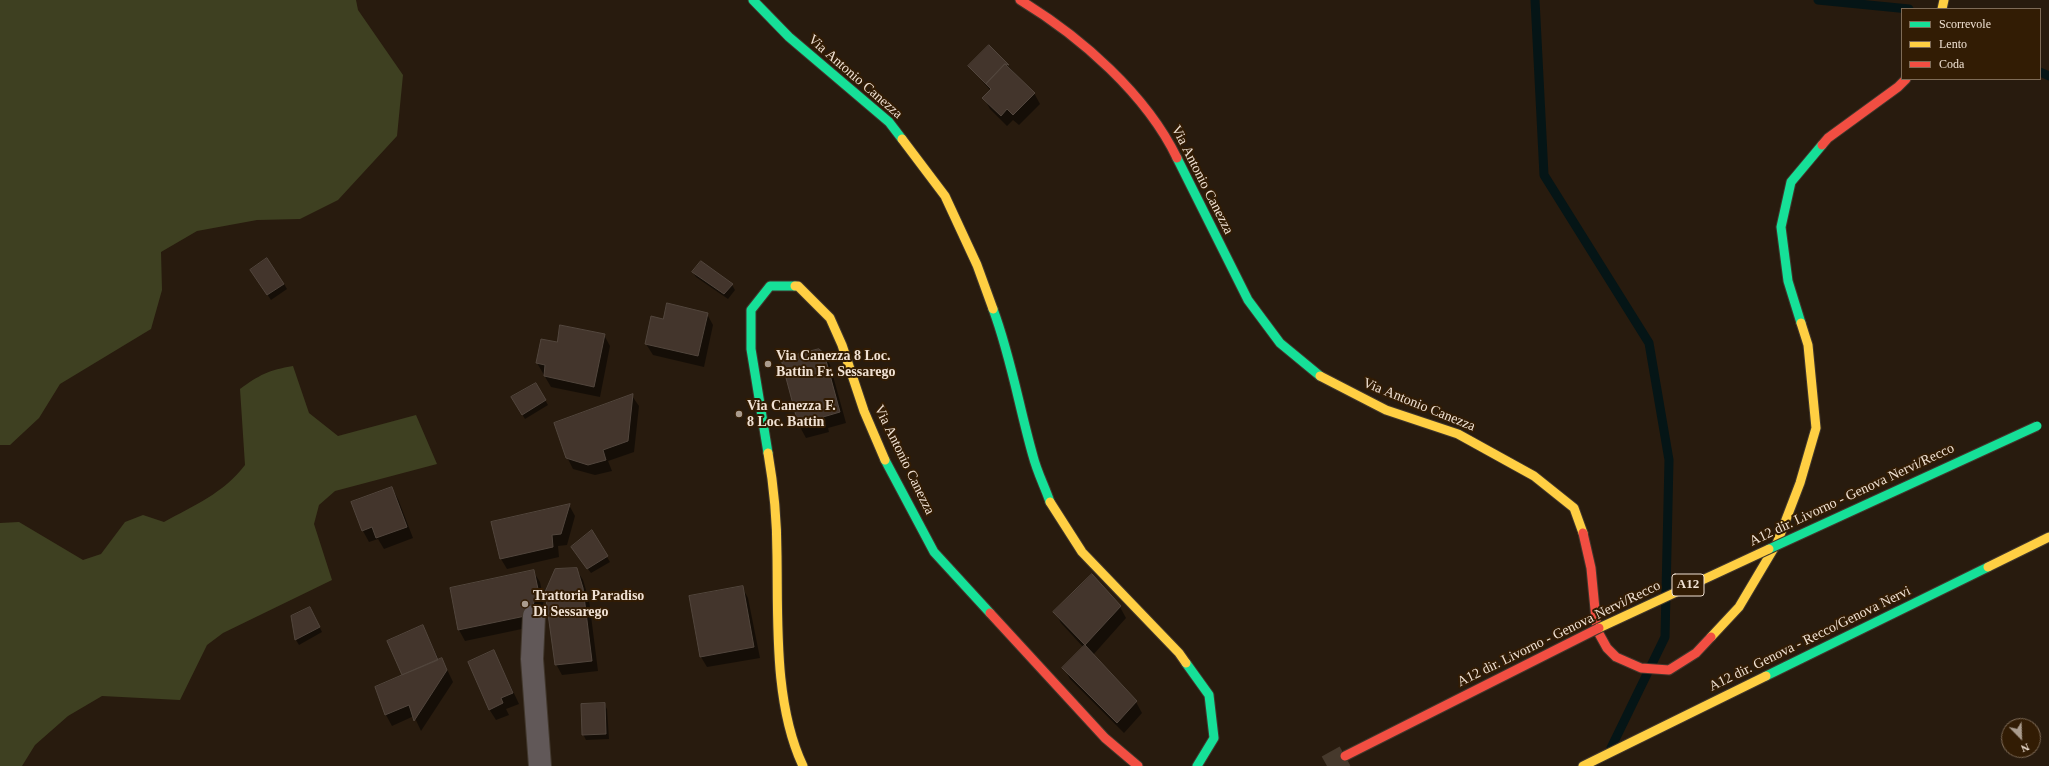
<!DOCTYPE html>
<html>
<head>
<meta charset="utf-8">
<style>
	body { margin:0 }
	#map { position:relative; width:2049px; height:766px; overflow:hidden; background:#281b0e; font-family:"Times New Roman",serif }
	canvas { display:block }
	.legend { position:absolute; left:1901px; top:8px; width:140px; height:72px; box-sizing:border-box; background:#321c04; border:1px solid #7e6b57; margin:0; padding:5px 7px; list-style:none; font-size:12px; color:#f0e1d3 }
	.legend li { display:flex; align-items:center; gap:8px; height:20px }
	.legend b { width:20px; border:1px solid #7e6b57 }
	.north { position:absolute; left:2001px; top:718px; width:40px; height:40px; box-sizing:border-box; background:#321c04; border:1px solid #7e6b57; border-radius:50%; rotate:157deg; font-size:11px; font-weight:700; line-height:16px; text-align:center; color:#f0e1d3 }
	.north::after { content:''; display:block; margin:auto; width:14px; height:18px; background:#aa9c8e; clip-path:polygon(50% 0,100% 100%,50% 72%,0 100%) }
</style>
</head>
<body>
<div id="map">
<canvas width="2049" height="766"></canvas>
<ul class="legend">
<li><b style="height:5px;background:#16e098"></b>Scorrevole</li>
<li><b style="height:5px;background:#ffcf43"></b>Lento</li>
<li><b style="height:5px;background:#f24e42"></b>Coda</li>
</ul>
<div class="north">N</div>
</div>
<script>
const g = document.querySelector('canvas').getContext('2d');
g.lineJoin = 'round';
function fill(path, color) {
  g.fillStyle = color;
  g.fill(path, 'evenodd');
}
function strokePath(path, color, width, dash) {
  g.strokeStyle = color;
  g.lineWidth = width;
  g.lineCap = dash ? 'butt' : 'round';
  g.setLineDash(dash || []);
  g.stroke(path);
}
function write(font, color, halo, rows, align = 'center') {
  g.font = font + ' "Times New Roman",serif';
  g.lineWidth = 4;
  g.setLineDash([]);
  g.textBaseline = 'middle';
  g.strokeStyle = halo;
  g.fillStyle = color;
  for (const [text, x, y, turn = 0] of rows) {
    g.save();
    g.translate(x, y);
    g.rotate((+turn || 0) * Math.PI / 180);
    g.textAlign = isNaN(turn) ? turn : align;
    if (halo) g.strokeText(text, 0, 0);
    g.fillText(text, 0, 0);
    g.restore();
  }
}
const green = new Path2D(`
	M0,0h356l2,10 45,65 -6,61 -59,64 -38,19 -43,1 -60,11 -36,21 1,38 -11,39 -91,55 -21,34 -29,27h-10z
	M293,366l16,47 29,23 78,-21 21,49 -102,27 -16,14 -5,19 18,56 -109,53 -16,12 -27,55 -78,-4 -34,20 -33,29 -13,21h-22v-243l19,-1 64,38 18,-6 24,-32 18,-7 21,7c29,-16 60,-29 81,-57l-5,-76c19,-14 29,-19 53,-23z`);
const shadow = new Path2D(`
	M989,46l45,47 6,11 -21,21 -6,-5 -6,6 -17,-17 -6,-11 7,-7 -22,-25z
	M693,272l39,13 3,5 -7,9 -32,-22z
	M254,275l30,9 3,5 -16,11z
	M707,314l6,11 -9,42 -51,-12 -7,-11 18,-24z
	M604,335l6,11 -10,51 -49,-10 -14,-24 21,-20z
	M824,354l6,11 16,58 -18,5 1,4 -23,6 -6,-11 -18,-67z
	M536,384l12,21 -23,14 -13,-21z
	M632,396l7,10 -5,46 -26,9 4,10 -17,4 -22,-6 -6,-12z
	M392,488l6,11 15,39 -29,11 -6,-10 -9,3 -6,-11 -11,-28z
	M569,505l6,11 -8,29 -9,1 1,11 -52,12 -6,-10z
	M592,532l18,30 -19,11 -16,-21z
	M576,569l7,11 6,20 9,71 -36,4 -6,-11z
	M533,571l7,11 4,19 -8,25 -71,15 -6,-11z
	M742,587l6,11 12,60 -53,9 -6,-10z
	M1120,607l6,11 -33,37 43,47 6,11 -18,20 -54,-54 -6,-11 20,-20 -23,-25 -6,-11z
	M313,614l9,18 -23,13 -3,-5 -4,-23z
	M423,626l16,34 3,-1 11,23 -32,49 -7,-15 -22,10 -6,-11 -10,-28 27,-11 -15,-34z
	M494,651l25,53 -13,5 3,6 -13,5 -7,-11z
	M604,704l3,5 2,30 -23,1 -3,-6z`);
const stream = new Path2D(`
	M1535,0l9,175 105,168 20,117 -4,177 -54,111
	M1818,0l91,9
	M2040,72l9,4`);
const building = new Path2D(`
	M989,45l20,20 -4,-1 -19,20 -18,-18z
	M1005,64l30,29 -22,22 -6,-6 -6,7 -19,-18 9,-9 -5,-5z
	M267,258l17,26 -17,11 -17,-25z
	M701,261l32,23 -9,10 -32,-22z
	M667,303l41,10 -10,43 -53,-12 6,-28 12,3z
	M560,325l45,9 -11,53 -50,-11 1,-11 -9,-2 5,-24 16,3z
	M819,349l5,4 16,59 -17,5 1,4 -25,6 -18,-68z
	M536,383l10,17 -24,15 -11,-18z
	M633,394l-5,47 -25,9 3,10 -18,5 -22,-7 -12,-35z
	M392,487l15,40 -31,11 -4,-11 -10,4 -11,-29z
	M570,504l-9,30 -9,1 1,12 -53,12 -9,-37z
	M592,530l16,26 -21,13 -16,-22z
	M577,568l6,20 9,73 -37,4 -10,-73 10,-23z
	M534,570l4,19 -8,26 -72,15 -8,-42z
	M1092,574l29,32 -36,39 -32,-33z
	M743,586l11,61 -54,10 -11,-61z
	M310,607l10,20 -25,13 -4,-24z
	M423,625l15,35 -36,15 -15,-34z
	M1085,645l52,56 -20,22 -55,-55z
	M494,650l19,43 -12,5 2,5 -14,7 -21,-48z
	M442,658l5,12 -33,51 -5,-16 -24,10 -10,-28z
	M605,703l1,31 -24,1 -1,-31z`);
const highwayTunnel = new Path2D(`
	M1327,766l18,-10`);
const street = new Path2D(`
	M534,616l-2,43 8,107`);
const fast = new Path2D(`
	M753,0l36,37 100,85 13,17
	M1177,158l71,142 32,43 40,33
	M993,309c18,48 26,98 40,147 4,16 12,31 17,46
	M1801,323l-13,-42 -7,-54 10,-45 31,-37
	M768,453l-17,-104v-39l19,-24h25
	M885,460l49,92 56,61
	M1186,663l23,32 5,43 -17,28
	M1766,676l222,-109`);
const slow = new Path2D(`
	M1942,9l2,-9
	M902,139l43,57 32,69 16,44
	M795,286h3l32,32 12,27 22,66 21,49
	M1320,376l66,34 72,24 76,42 40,32 9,25
	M768,453c6,34 9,69 9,103 1,67 -3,149 26,210
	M1050,502l32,50 97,101 7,10
	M1988,567l61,-30
	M1711,637l28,-30 38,-64 23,-60 16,-55 -8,-83 -7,-22
	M1583,766l183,-90`);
const jam = new Path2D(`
	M1020,0c61,37 126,94 157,158
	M1822,145l6,-7 70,-51 8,-8
	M1583,533l8,35 6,62 10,18 9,9 25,11 28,2 27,-17 15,-16
	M990,613l115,125 33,28`);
const fastBridge = new Path2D(`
	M1769,549l268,-123`);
const slowBridge = new Path2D(`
	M1599,628l170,-79`);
const jamBridge = new Path2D(`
	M1345,756l254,-128`);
const markers = [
	[768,364,4,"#aa9c8e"],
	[739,414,4,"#aa9c8e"],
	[525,604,4,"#aa9c8e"]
];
const shields = [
	[1688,585,32]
];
const shieldNames = [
	["A12",1688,585]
];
const streetNames = [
	["Via Antonio Canezza",855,77,41],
	["Via Antonio Canezza",1202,180,63],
	["Via Antonio Canezza",1419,405,22],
	["Via Antonio Canezza",904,460,64],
	["A12 dir. Livorno - Genova Nervi/Recco",1852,495,-25],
	["A12 dir. Livorno - Genova Nervi/Recco",1559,634,-26],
	["A12 dir. Genova - Recco/Genova Nervi",1810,639,-26]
];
const poiNames = [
	["Via Canezza 8 Loc.",776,356],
	["Battin Fr. Sessarego",776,372],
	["Via Canezza F.",747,406],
	["8 Loc. Battin",747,422],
	["Trattoria Paradiso",533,596],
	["Di Sessarego",533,612]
];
fill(green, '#3e4021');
fill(shadow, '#0007');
strokePath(stream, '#051516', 9);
fill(building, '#43352c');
strokePath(building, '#52463d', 1);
strokePath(highwayTunnel, '#46392c', 22, [22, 11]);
strokePath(street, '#41372c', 24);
strokePath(fast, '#41372c', 11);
strokePath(slow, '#41372c', 11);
strokePath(jam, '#41372c', 11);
strokePath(street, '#615858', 22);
strokePath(fast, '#16e098', 9);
strokePath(slow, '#ffcf43', 9);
strokePath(jam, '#f24e42', 9);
strokePath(fastBridge, '#41372c', 11, []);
strokePath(slowBridge, '#41372c', 11, []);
strokePath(jamBridge, '#41372c', 11, []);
strokePath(fastBridge, '#16e098', 9);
strokePath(slowBridge, '#ffcf43', 9);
strokePath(jamBridge, '#f24e42', 9);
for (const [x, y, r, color] of markers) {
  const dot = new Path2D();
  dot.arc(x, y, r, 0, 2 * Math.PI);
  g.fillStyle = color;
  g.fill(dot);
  strokePath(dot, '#321c04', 1.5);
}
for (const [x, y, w] of shields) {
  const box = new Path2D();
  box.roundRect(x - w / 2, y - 11, w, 22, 3);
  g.fillStyle = '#321c04';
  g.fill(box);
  strokePath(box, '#f0e1d3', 1);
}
write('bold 13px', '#f0e1d3', null, shieldNames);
write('14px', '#f0e1d3', '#321c04', streetNames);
write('bold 14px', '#f0e1d3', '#321c04', poiNames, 'left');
</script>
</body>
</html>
